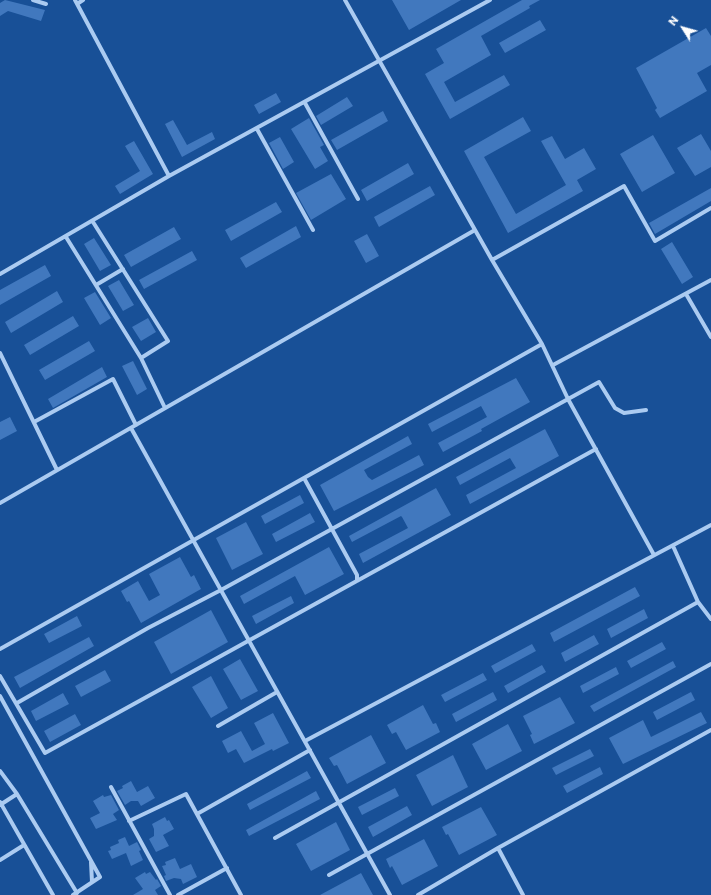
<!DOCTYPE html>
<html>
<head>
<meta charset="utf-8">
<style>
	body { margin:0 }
	#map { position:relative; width:711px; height:895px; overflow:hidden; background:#185097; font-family:Commissioner,sans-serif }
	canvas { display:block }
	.north { position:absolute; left:663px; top:8px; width:40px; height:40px; -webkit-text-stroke:3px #185097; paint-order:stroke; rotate:307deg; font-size:11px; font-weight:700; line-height:16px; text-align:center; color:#fff }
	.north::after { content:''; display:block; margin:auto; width:14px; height:18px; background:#fff; clip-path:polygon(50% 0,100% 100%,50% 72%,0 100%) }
</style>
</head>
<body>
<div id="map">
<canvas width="711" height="895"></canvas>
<div class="north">N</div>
</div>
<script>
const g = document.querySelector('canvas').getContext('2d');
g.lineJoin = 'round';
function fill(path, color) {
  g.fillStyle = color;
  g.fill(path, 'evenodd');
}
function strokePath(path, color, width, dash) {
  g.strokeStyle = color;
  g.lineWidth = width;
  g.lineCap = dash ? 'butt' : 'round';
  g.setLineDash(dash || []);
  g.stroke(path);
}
const building = new Path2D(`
	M5,0l40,10 -4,11 -33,-10 -8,5v-13z
	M392,0h69l-52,30z
	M522,0h18l-11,6 1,2 -49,28 10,19 -47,27 11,20 49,-27 6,10 -60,34 -25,-45 19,-11 -8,-14z
	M540,20l6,10 -41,23 -6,-10z
	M706,28l5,8v29l-14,8 10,18 -47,27 -5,-8 2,-2 -21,-40z
	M276,93l5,9 -22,12 -5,-9z
	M347,97l6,9 -32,19 -5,-9z
	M383,111l5,10 -51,29 -6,-10z
	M523,117l8,14 -47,26 32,57 50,-29 -25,-44 11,-5 13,23 19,-11 12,21 -19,11 6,11 -75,42 -44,-82z
	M309,118l15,27 -4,2 8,14 -13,8 -24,-40z
	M173,120l14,25 25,-13 3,7 -33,18 -17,-33z
	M701,134l10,17v16l-16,9 -18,-28z
	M653,135l22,38 -33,19 -22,-38z
	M280,137l14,25 -11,7 -14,-26z
	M134,141l19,33 -33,20 -5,-8 25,-15 -15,-25z
	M408,163l6,11 -47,27 -6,-11z
	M331,174l15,25 -35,21 -15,-27z
	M430,186l5,9 -56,32 -5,-10z
	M711,188v13l-56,33 -6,-11z
	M276,202l6,10 -51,29 -6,-11z
	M296,226l5,11 -55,31 -6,-10z
	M174,227l7,12 -50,28 -7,-12z
	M367,234l12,22 -13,7 -12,-22z
	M94,238l17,27 -11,6 -16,-27z
	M672,242l21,35 -11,7 -21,-35z
	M192,251l5,9 -53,29 -5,-9z
	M45,265l6,11 -51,29v-15z
	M119,280l15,25 -11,6 -15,-25z
	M57,291l6,11 -52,31 -6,-11z
	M95,292l16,26 -11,7 -16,-27z
	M73,316l6,10 -49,29 -6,-10z
	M148,318l8,14 -15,9 -9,-14z
	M89,341l6,10 -50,29 -6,-10z
	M133,361l14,28 -10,6 -15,-29z
	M102,367l5,10 -54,31 -5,-9z
	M516,378l14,24 -49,27 1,2 -39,21 -5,-9 49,-26 -6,-11 -49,26 -4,-8z
	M10,417l7,14 -17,9v-18z
	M545,429l14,27 -89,48 -4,-9 50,-27 -6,-10 -50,27 -4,-8z
	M408,436l4,8 -48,26 4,7 4,3 47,-25 5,10 -90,46 -14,-26z
	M436,488l15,27 -88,48 -4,-9 49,-26 -6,-11 -1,-1 -49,26 -3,-6z
	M300,495l4,8 -39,21 -4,-8z
	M310,513l5,9 -39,20 -4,-8z
	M246,522l17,32 -31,16 -16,-32z
	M329,547l15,27 -39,21 -10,-19 -51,28 -4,-8z
	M180,557l11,20 3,-2 7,14 -60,34 -12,-22 -2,1 -6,-11 17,-10 11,20 11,-6 -11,-21z
	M635,587l5,9 -86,46 -4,-9z
	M291,596l3,7 -38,21 -4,-8z
	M644,609l4,9 -37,20 -4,-9z
	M211,610l17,32 -57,32 -17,-32z
	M77,616l5,10 -33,17 -5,-9z
	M594,635l5,9 -34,18 -4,-9z
	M89,637l5,9 -74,42 -6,-11z
	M662,642l4,7 -35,19 -4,-7z
	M532,644l4,7 -41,22 -4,-7z
	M240,659l18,32 -17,9 -18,-31z
	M673,661l3,6 -82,45 -4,-6z
	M542,665l4,7 -38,21 -4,-7z
	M616,667l3,7 -36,19 -3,-7z
	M105,670l6,11 -30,16 -6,-11z
	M483,673l4,7 -42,22 -4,-7z
	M211,676l17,32 -17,10 -19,-31z
	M493,692l4,8 -41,22 -4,-8z
	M691,692l4,8 -38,20 -4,-8z
	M63,693l6,11 -33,17 -5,-10z
	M560,697l15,26 -41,21 -4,-9 2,-1 -9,-18z
	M423,705l10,19 3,-1 4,9 -34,18 -10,-18 -4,2 -5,-9z
	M701,712l6,11 -84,41 -14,-26 34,-18 8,17z
	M273,713l16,30 -16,8 -1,-2 -28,14 -8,-14 -8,4 -6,-12 19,-10 11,20 13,-7 -11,-21z
	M75,714l6,11 -31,17 -6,-11z
	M508,724l14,27 -36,19 -14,-26z
	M371,735l15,28 -39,21 -10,-19 -3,1 -5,-8z
	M590,749l4,7 -38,19 -4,-7z
	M453,755l15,32 -36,19 -16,-31z
	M600,767l3,7 -36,19 -4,-7z
	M307,771l4,7 -61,32 -3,-6z
	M131,781l6,11 11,-6 7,12 -14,8 -3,-5h-7l-6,4 -8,-14 6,-3 -1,-2z
	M395,788l4,8 -37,19 -4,-8z
	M316,791l4,8 -71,37 -3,-6z
	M103,795l1,2 7,-2 8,15 -6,4 4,6 -21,9 -6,-11 10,-5 -7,-12z
	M407,806l5,9 -39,22 -5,-10z
	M481,807l16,28 -38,20 -11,-21 -2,1 -4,-8z
	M165,817l2,4 2,-1 5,9 -11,6 6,11 -13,6 -7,-13 5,-3v-7l-2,-5z
	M336,822l14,28 -39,21 -15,-27z
	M125,837l4,9 8,-4 4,8 -2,1 4,9 -12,6 -5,-13 -14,6 -4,-8 3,-1 -1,-3 9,-4 -1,-3z
	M424,839l14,27 -36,19 -10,-19 -2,2 -4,-9z
	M175,858l5,11 11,-5 6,13 -14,7 -2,-5 -7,-1 -8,3 -2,-5 2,-1 -4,-9 4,-1 -1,-3z
	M145,872l1,2 4,-2 6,8 1,-1 4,7 -6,4 3,5h-25l10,-6 -8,-11z
	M361,873l12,22h-53z`);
const street = new Path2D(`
	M33,0l13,4
	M75,0l94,176
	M345,0l147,260 50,84 26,55 86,156
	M77,4l6,-4
	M305,103l53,96
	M257,129l56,101
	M93,222l75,119 -27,17
	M66,237l75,121 24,50
	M492,260l132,-74 31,55 56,-33
	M0,274l169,-98 321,-176
	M96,285l27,-16
	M686,294l25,43
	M0,353l57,117
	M553,365l158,-85
	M34,422l79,-43 23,46
	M131,428l259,467
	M304,478l53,97v6
	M0,503l475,-273
	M673,546l25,56 13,17
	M0,649l542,-305
	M0,676l45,77 551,-304
	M0,696l100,181 -27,18
	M17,703l131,-75 73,-38 378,-208 16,26 9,5 22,-3
	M218,726l59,-34
	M305,741l406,-216
	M0,771l17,23 60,99
	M111,787l59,108
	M0,802l53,93
	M0,805l17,-11
	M197,814l113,-64
	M129,821l57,-27 55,101
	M275,838l423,-236
	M498,848l25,47
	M0,860l24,-15
	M91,862l1,20
	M329,875l382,-211
	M178,895l49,-27
	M418,895l80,-47 213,-118`);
fill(building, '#4178be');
strokePath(street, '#abcbf1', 4);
</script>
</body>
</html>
